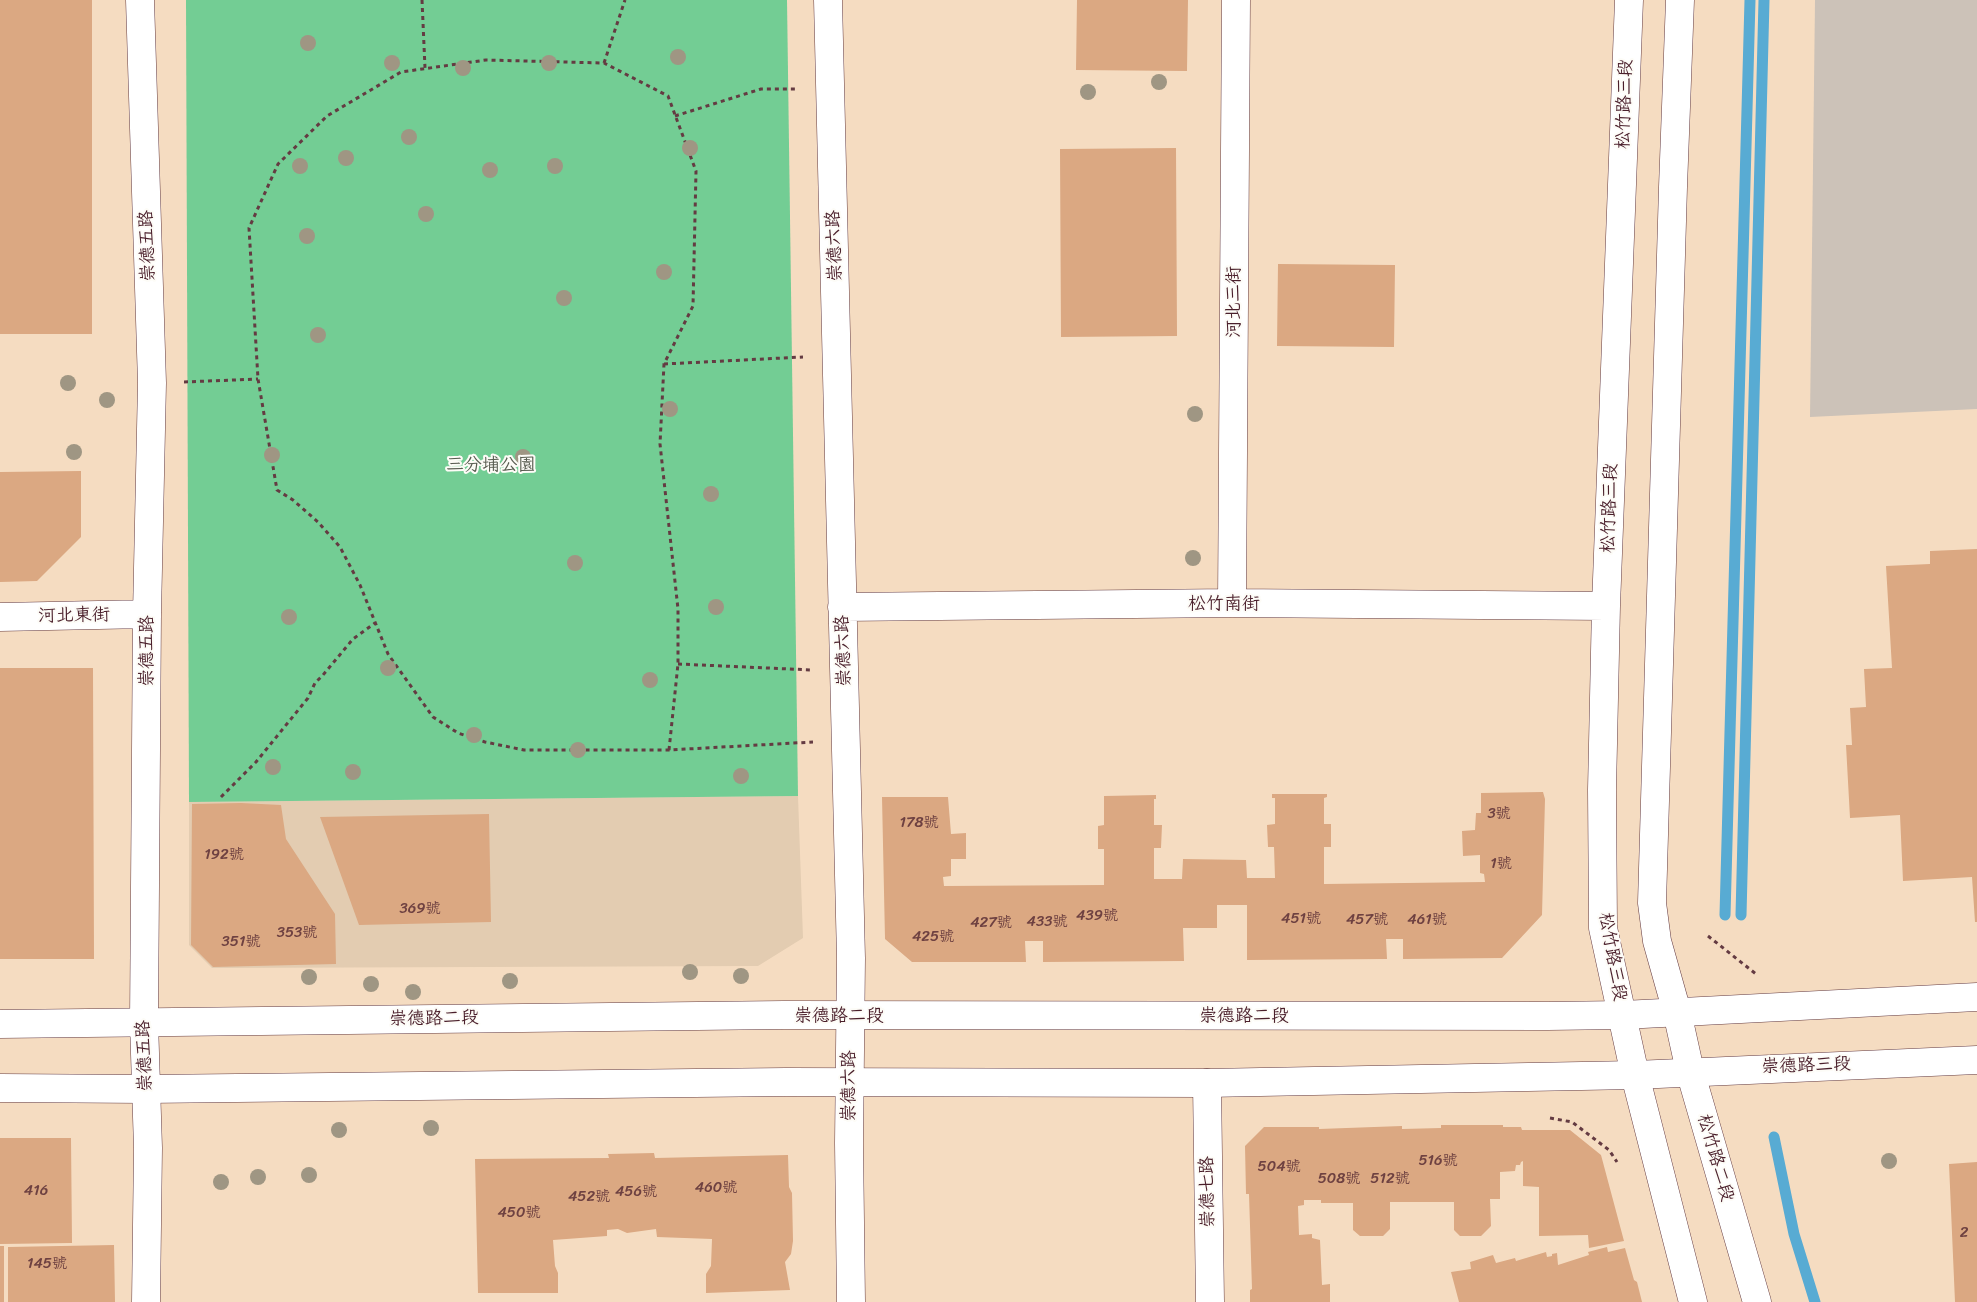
<!DOCTYPE html>
<html>
<head>
<meta charset="utf-8">
<style>
	body { margin:0 }
	canvas { display:block; background:#f5dcc1 }
</style>
</head>
<body>
<canvas width="1977" height="1302"></canvas>
<script>
const g = document.querySelector('canvas').getContext('2d');
g.lineJoin = 'round';
function fill(path, color) {
  g.fillStyle = color;
  g.fill(path, 'evenodd');
}
function strokePath(path, color, width, dash) {
  g.strokeStyle = color;
  g.lineWidth = width;
  g.lineCap = dash ? 'butt' : 'round';
  g.setLineDash(dash || []);
  g.stroke(path);
}
function write(font, color, halo, rows, align = 'center') {
  g.font = font + ' Sriracha,"LXGW WenKai TC",sans-serif';
  g.lineWidth = 4;
  g.setLineDash([]);
  g.textBaseline = 'middle';
  g.strokeStyle = halo;
  g.fillStyle = color;
  for (const [text, x, y, turn = 0] of rows) {
    g.save();
    g.translate(x, y);
    g.rotate((+turn || 0) * Math.PI / 180);
    g.textAlign = isNaN(turn) ? turn : align;
    if (halo) g.strokeText(text, 0, 0);
    g.fillText(text, 0, 0);
    g.restore();
  }
}
const built = new Path2D(`
	M798,796l5,142 -45,28 -546,2 -23,-23v-143z`);
const industrial = new Path2D(`
	M1815,0h162v409l-167,8z`);
const green = new Path2D(`
	M186,0h601l11,796 -609,6z`);
const stream = new Path2D(`
	M1725,915l25,-915
	M1741,915l23,-915
	M1774,1137l20,97 21,68`);
const building = new Path2D(`
	M0,0h92v334h-92z
	M1077,0h111l-1,71 -111,-1z
	M1176,148l1,188 -116,1 -1,-188z
	M1278,264l117,1 -1,82 -117,-1z
	M81,471v66l-44,44 -37,1v-110z
	M1977,549v373h-2l-3,-45 -69,4 -3,-66 -50,3 -4,-73h6l-2,-37 16,-1 -2,-38 28,-1 -6,-102 44,-2v-13z
	M0,668h93l1,291h-94z
	M1543,792l2,7 -3,116 -40,43 -99,1v-20h-17l1,20 -140,1v-55h-30v23h-34l1,33 -141,1v-21h-18l1,21h-114l-27,-23 -3,-142h66l3,37 15,-1v26h-15v17l-8,1 1,9 160,-1v-36h-6v-23l6,-1v-29l52,-1v4h-2v26h8l-1,23h-7v31h28l1,-20 63,1 1,18h28l-1,-31h-6l-1,-22 8,-1v-26h-3v-4h55v3l-3,1v26h7v23h-7v37l161,-2 -1,-8 -4,-1v-18l-17,1 -1,-25 13,-1 1,-17h5v-20z
	M241,803l40,2 5,34 49,75 1,50 -123,3 -22,-22 1,-141z
	M489,814l2,108 -132,3 -39,-108z
	M1441,1125h62v2h18l1,3h48l31,25 23,86 -35,7 -1,-13 -49,1v-49l-16,-1v-25l-2,1 -1,3h-4l-1,6 -15,1v27h-10l1,27 -10,10h-21l-6,-6v-28h-64v27l-7,7h-23l-7,-6v-27h-32v-3h-17v5l-6,1 1,29 13,-1v4l8,2 2,45 8,-1v18h-80v-12l2,-1 -3,-95h-3l-1,-48 19,-19h55v2l83,-3v3l39,-1z
	M0,1138h71l1,105 -72,1z
	M654,1153l1,5 133,-3 1,32 3,6 1,48 -2,13 -6,8 5,28 -84,3v-19l5,-8 1,-27 -55,-2 -1,-8 -29,4 -9,-4 -11,1v6l-54,4 2,26 3,7v20h-80l-3,-134 134,-1 -1,-4z
	M1977,1162v140h-22l-6,-138z
	M114,1245l1,57h-107v-55z
	M0,1246h4v56h-4z
	M1607,1247l1,5 17,-4 9,32 3,2 5,20h-183l-8,-30 20,-3 -1,-7 23,-7 3,8 19,-5 1,3 30,-9 1,5 5,-1v-2l5,-1 1,12 31,-10 -1,-3z`);
const path = new Path2D(`
	M422,0l3,68
	M604,63l21,-63
	M675,116l86,-27h37
	M664,364l139,-7
	M184,382l74,-3
	M678,664l134,6
	M669,750l9,-86v-55l-18,-165 4,-80 29,-58 3,-135 -28,-75 -64,-33 -118,-3 -85,12 -74,44 -49,48 -29,64 9,151 19,111 16,10 25,22 22,25 20,38 28,69 45,63 25,16 27,9 39,8h145l144,-8
	M221,797l35,-35 52,-64 7,-15 8,-8 30,-36 22,-16
	M1708,936l48,38
	M1550,1118l22,4 37,28 8,12`);
const minor = new Path2D(`
	M140,0l12,383 -5,231 -3,408 4,126 -2,154
	M828,0l23,958 -2,185 2,159
	M1629,0l-23,606 -4,184 1,138 32,147 58,227
	M1680,0l-7,187 -21,716 5,38 20,71 13,59 67,231
	M1232,603l4,-603
	M842,607l390,-4 374,3
	M0,617l147,-3
	M1207,1083l3,219`);
const major = new Path2D(`
	M0,1024l784,-9 764,1 75,-1 354,-18
	M0,1088l146,1 640,-7 421,1 428,-8 342,-15`);
const trees = [
	[308,43],
	[678,57],
	[392,63],
	[549,63],
	[463,68],
	[1159,82],
	[1088,92],
	[409,137],
	[690,148],
	[346,158],
	[300,166],
	[555,166],
	[490,170],
	[426,214],
	[307,236],
	[664,272],
	[564,298],
	[318,335],
	[68,383],
	[107,400],
	[670,409],
	[1195,414],
	[74,452],
	[272,455],
	[523,457],
	[711,494],
	[1193,558],
	[575,563],
	[716,607],
	[289,617],
	[388,668],
	[650,680],
	[474,735],
	[578,750],
	[273,767],
	[353,772],
	[741,776],
	[690,972],
	[741,976],
	[309,977],
	[510,981],
	[371,984],
	[413,992],
	[431,1128],
	[339,1130],
	[1889,1161],
	[309,1175],
	[258,1177],
	[221,1182]
];
const numberNames = [
	["3號",1499,814],
	["178號",919,823],
	["192號",224,855],
	["1號",1501,864],
	["369號",420,909],
	["439號",1097,916],
	["451號",1301,919],
	["457號",1367,920],
	["461號",1427,920],
	["433號",1047,922],
	["427號",991,923],
	["353號",297,933],
	["425號",933,937],
	["351號",241,942],
	["516號",1438,1161],
	["504號",1279,1167],
	["508號",1339,1179],
	["512號",1390,1179],
	["460號",716,1188],
	["416",36,1191],
	["456號",636,1192],
	["452號",589,1197],
	["450號",519,1213],
	["2",1964,1233],
	["145號",47,1264]
];
const streetNames = [
	["松竹路三段",1625,104,-88],
	["崇德五路",148,246,-92],
	["崇德六路",835,246,-92],
	["河北三街",1234,302,-90],
	["松竹路三段",1610,508,-88],
	["松竹南街",1224,604],
	["河北東街",74,616,-1],
	["崇德五路",147,651,-90],
	["崇德六路",844,651,-92],
	["松竹路三段",1612,957,80],
	["崇德路二段",839,1016],
	["崇德路二段",1244,1016],
	["崇德路二段",434,1019,-1],
	["崇德五路",145,1056,-92],
	["崇德路三段",1806,1066,-2],
	["崇德六路",849,1086,-90],
	["松竹路二段",1715,1158,74],
	["崇德七路",1208,1192,-91]
];
const parkNames = [
	["三分埔公園",491,465]
];
fill(built, '#e3ccb1');
fill(industrial, '#ccc2b8');
fill(green, '#73cd94');
strokePath(stream, '#58abd3', 11);
fill(building, '#dba882');
strokePath(minor, '#643b42', 29);
strokePath(major, '#643b42', 29);
strokePath(path, '#643b42', 3, [4, 4]);
strokePath(minor, '#fff', 28);
strokePath(major, '#fff', 28);
g.fillStyle = '#9f9683';
for (const [x, y] of trees) {
  g.beginPath();
  g.arc(x, y, 8, 0, 2 * Math.PI);
  g.fill();
}
write('15px', '#6e4141', null, numberNames);
write('18px', '#4a1f2b', '#fdfcf7', streetNames);
write('18px', '#585c50', '#fdfcf7', parkNames);
</script>
</body>
</html>
